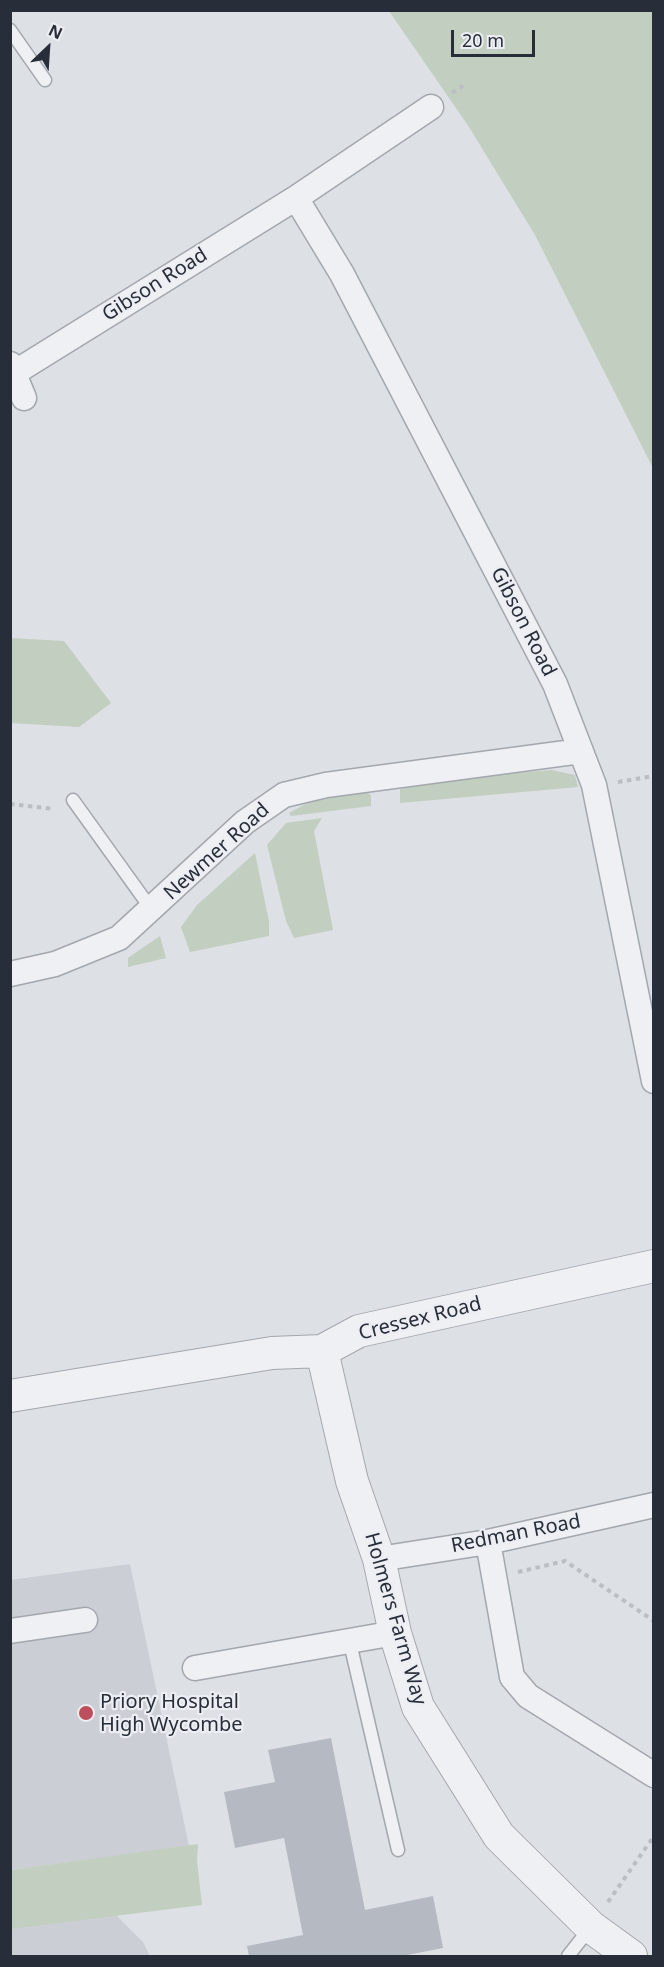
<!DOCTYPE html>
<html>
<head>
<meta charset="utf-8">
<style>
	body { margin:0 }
	#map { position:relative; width:664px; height:1967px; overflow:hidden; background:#dde0e5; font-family:"Noto Sans",sans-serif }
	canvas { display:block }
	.frame { position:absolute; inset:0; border:12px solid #282e39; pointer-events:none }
	.north { position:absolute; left:18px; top:18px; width:60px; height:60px; -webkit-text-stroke:4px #eceef3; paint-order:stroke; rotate:25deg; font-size:16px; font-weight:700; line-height:24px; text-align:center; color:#282e39 }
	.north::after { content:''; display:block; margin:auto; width:21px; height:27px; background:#282e39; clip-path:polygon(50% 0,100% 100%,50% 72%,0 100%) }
	.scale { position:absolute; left:451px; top:30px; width:84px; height:27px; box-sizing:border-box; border:3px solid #282e39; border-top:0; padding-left:8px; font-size:18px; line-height:21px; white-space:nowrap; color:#282e39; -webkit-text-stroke:4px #eceef3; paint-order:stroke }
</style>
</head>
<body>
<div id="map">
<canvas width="664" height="1967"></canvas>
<div class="frame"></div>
<div class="north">N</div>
<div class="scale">20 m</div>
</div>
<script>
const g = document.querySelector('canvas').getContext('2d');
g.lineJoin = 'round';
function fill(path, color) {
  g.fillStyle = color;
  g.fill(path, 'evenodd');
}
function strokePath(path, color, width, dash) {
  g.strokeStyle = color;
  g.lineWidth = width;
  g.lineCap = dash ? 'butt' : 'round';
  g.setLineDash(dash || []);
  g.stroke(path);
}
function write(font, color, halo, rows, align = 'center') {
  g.font = font + ' "Noto Sans",sans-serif';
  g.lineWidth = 4.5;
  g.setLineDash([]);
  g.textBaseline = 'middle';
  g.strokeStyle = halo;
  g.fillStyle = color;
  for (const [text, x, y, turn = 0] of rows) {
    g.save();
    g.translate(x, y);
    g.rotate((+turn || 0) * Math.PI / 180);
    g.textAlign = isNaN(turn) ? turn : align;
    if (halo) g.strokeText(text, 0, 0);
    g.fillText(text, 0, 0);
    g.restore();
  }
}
const built = new Path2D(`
	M130,1564l59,282 -178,24 -1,-290z
	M115,1914l28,28 7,14h-139l-1,-28z`);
const green = new Path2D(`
	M389,11h264v457l-118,-233 -66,-108z
	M10,638l54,3 47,62 -32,24 -68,-4z
	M552,770l23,5 3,12 -178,16v-14l67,-12z
	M364,790l7,5v11l-80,10 -2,-3 29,-16z
	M322,818l-8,13 19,99 -39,8 -8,-17 -19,-76 19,-22z
	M255,853l14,69v14l-79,16 -9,-25 16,-22z
	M160,936l6,22 -38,9v-9z
	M198,1844l-1,17 5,44 -191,24v-59z`);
const building = new Path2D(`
	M331,1738l34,172 68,-14 10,52 -41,8h-153l-2,-10 56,-11 -19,-97 -49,10 -11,-56 51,-10 -7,-32z`);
const path = new Path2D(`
	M452,93l12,-8
	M618,782l36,-6
	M10,804l44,5
	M518,1572l47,-11 89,60
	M608,1902l46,-66`);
const service = new Path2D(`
	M10,30l35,50
	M73,800l79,110
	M350,1643l48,207
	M568,1956l22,-28`);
const minor = new Path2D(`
	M296,198l46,76 213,410 39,101 60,296
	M10,364l14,34
	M14,373l282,-175 135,-91
	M10,974l45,-10 64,-26 126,-116 39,-27 42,-10 255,-34
	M488,1542l24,135 16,19 126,79
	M379,1559l109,-17 166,-37
	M10,1631l75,-11
	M195,1668l200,-35`);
const tertiary = new Path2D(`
	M322,1351l30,130 27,78 16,74 23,74 81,129 92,91 40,29
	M10,1396l262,-43 50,-2 37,-20 295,-65`);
const markers = [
	[86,1713,8,"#bd4e5d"]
];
const streetNames = [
	["Gibson Road",155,285,-32],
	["Gibson Road",523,622,63],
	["Newmer Road",217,852,-42],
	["Cressex Road",420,1319,-14],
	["Redman Road",516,1534,-11],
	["Holmers Farm Way",395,1619,74]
];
const poiNames = [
	["Priory Hospital",100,1702],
	["High Wycombe",100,1725]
];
fill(built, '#cbcfd5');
fill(green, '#c2cebf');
fill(building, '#b5b9c1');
strokePath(service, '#a3a7ae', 15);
strokePath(minor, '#a3a7ae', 27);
strokePath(tertiary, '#a3a7ae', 34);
strokePath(path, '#bbbec3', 4, [4.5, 4.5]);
strokePath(service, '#eff0f4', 12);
strokePath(minor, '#eff0f4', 24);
strokePath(tertiary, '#eff0f4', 32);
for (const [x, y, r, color] of markers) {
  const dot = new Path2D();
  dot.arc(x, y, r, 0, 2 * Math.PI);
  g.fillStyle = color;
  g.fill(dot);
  strokePath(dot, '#eceef3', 2);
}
write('20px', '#282e39', '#eceef3', streetNames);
write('20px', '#282e39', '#eceef3', poiNames, 'left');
</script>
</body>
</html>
